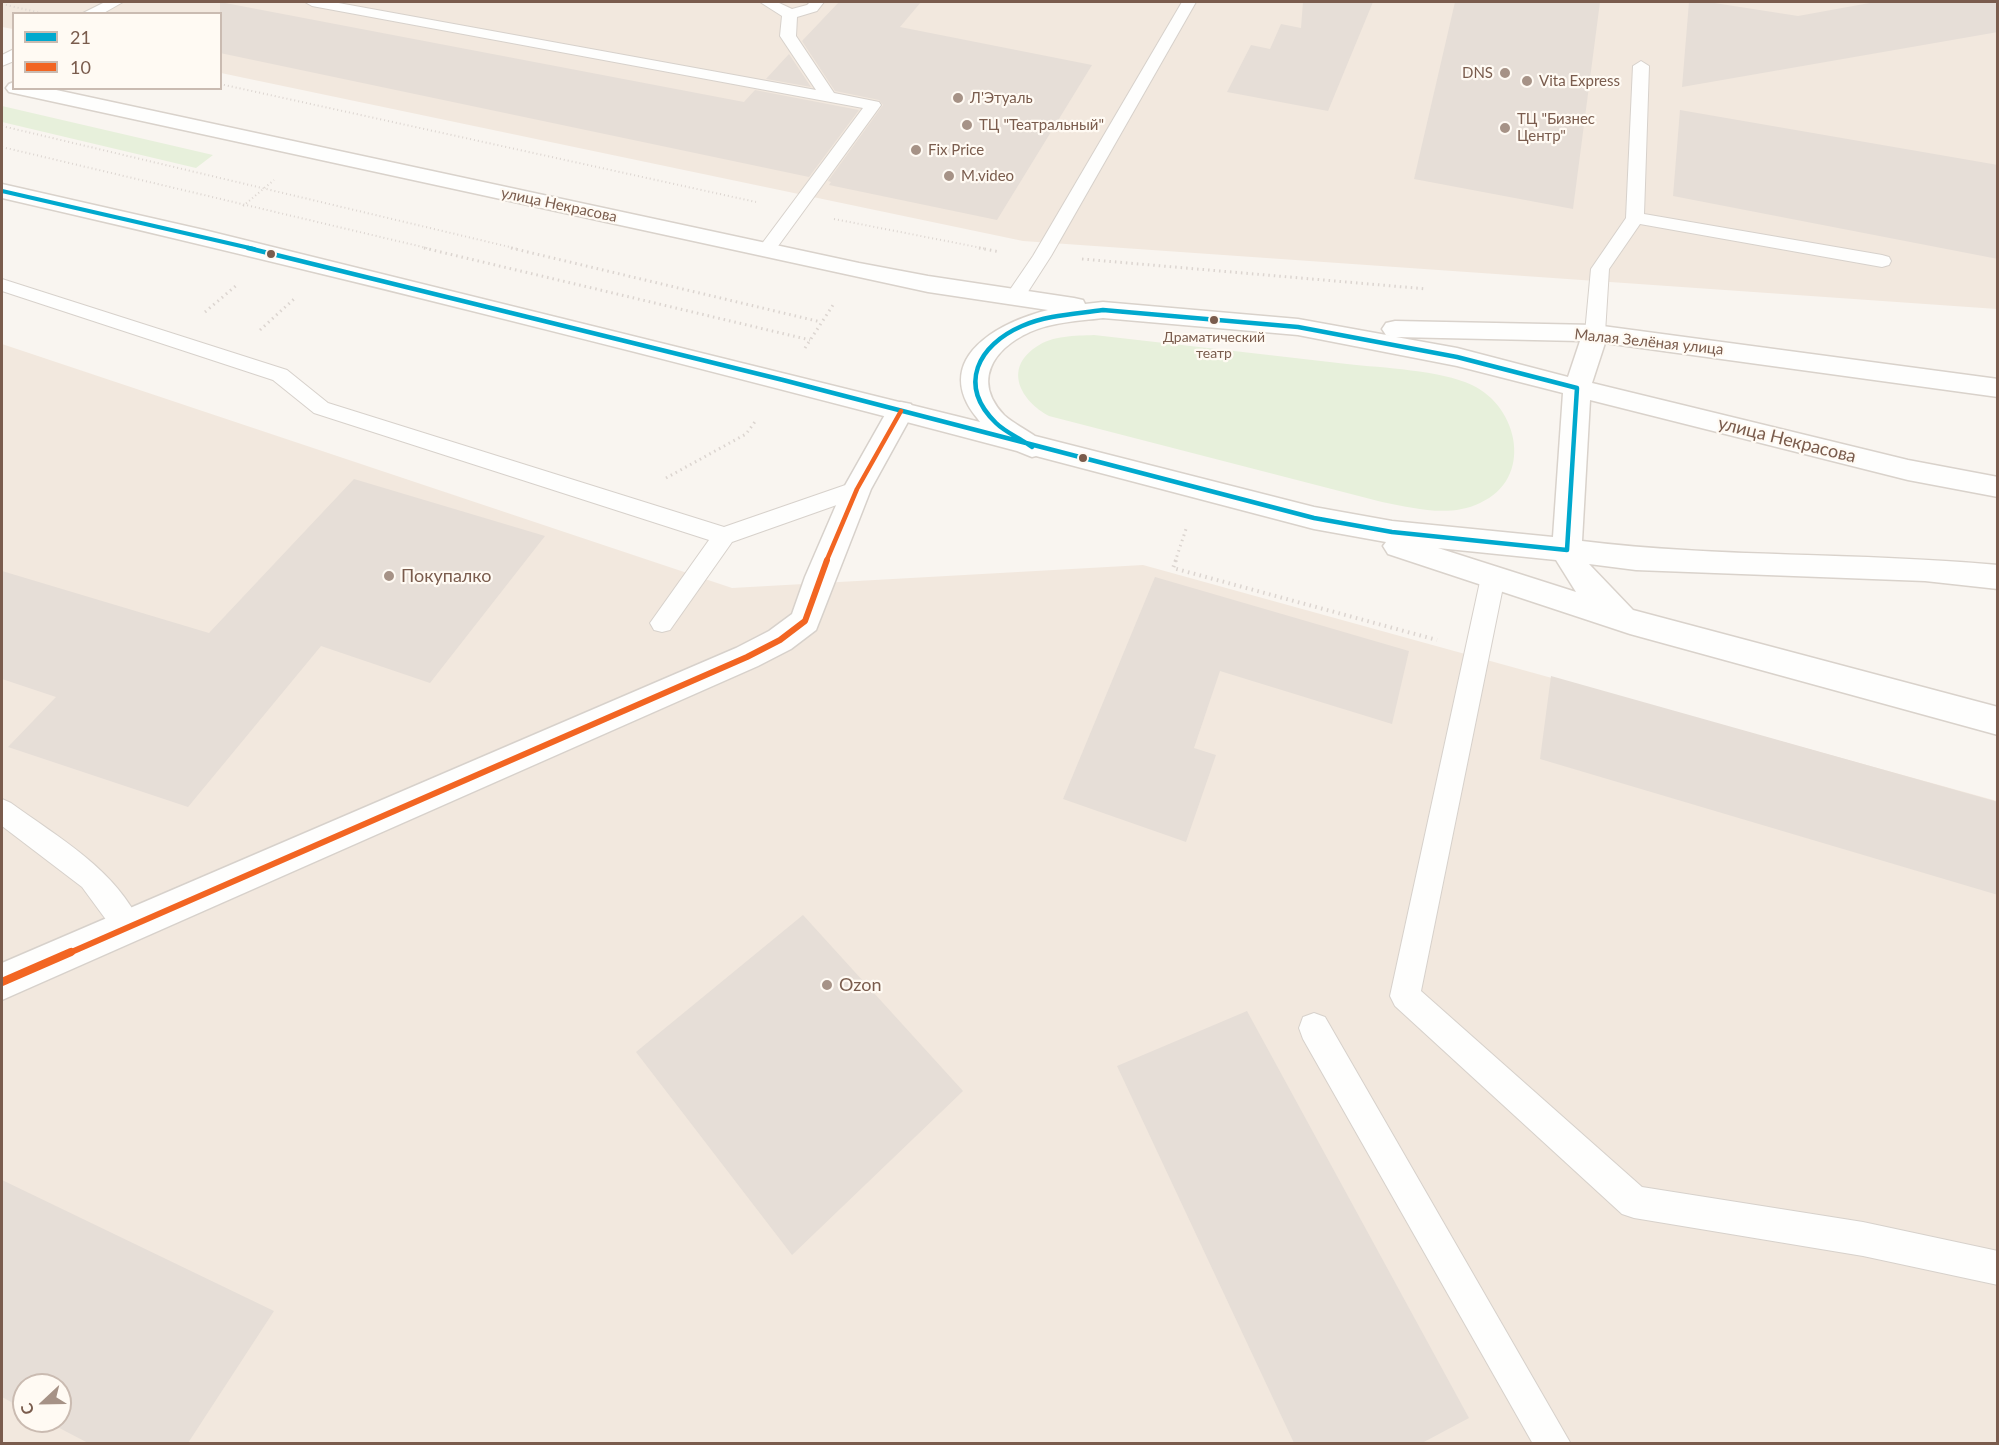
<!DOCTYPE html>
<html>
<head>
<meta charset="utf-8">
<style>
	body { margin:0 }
	#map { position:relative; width:1999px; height:1445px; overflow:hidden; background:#f9f5f0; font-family:Lato,sans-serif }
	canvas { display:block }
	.frame { position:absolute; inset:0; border:3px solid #7a5c4d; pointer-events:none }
	.legend { position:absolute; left:12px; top:12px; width:210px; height:78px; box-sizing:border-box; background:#fffaf3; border:2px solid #cabbb1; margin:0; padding:8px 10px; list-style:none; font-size:18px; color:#7a5c4d }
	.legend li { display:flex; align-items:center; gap:12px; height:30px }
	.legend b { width:30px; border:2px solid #cabbb1 }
	.north { position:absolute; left:12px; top:1373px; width:60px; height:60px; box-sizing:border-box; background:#fffaf3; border:2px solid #cabbb1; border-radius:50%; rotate:248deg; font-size:16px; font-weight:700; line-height:24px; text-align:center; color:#7a5c4d }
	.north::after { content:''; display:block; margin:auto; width:21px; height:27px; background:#a69286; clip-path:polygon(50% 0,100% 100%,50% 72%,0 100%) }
</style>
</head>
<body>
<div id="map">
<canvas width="1999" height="1445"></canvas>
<div class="frame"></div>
<ul class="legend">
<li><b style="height:8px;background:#00a9ce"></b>21</li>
<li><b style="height:8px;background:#f26522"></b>10</li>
</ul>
<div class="north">С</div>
</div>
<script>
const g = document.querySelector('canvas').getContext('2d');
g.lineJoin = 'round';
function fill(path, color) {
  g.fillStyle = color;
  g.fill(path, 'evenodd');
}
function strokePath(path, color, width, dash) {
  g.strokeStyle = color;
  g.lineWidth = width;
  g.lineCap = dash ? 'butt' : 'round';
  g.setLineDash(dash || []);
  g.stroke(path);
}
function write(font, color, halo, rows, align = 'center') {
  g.font = font + ' Lato,sans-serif';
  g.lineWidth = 4.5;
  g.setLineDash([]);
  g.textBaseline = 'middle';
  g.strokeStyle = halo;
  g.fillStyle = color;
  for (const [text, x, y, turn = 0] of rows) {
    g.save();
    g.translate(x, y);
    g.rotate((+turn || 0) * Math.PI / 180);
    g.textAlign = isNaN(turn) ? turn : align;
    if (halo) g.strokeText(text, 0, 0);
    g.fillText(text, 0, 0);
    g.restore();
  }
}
const residential = new Path2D(`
	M2,2h1995v307l-974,-68 -802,-168 -1,-59h-206l-1,15 -11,-2z
	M2,344l730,244 411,-23 854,236v642l-1995,1zM24,1385h36v36h-36z`);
const green = new Path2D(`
	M2,106l211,49 -17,13 -194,-46z
	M1094,335c85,10 169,19 253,29 36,4 93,6 125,21 47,22 62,94 8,118 -31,15 -66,5 -98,-1l-333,-86c-28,-15 -46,-47 -13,-69 17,-12 39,-11 58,-12z`);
const building = new Path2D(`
	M220,2l524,100 11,-12 104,20 -50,67 -589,-124z
	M839,2h82l-21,25 192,38 -95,155 -168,-35 2,-3 -3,-1 55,-76 -4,-5 -44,-9 -33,-50z
	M1303,2h70l-45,109 -101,-19 24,-47 19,4 11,-25 20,4z
	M1455,2h145l-27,207 -159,-30z
	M1689,2h19l90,14 77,-14h123v30l-316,55z
	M789,54l22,33 -45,-8z
	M1680,110l318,55v94l-325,-63z
	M354,479l191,57 -115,147 -109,-37 -133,161 -180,-60 48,-50 -54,-18v-108l207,62z
	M1155,577l254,74 -17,73 -172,-53 -26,77 22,7 -30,87 -123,-43z
	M1551,676l447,126v93l-458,-136z
	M803,915l160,176 -171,164 -156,-203z
	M1247,1011l222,407 -47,25h-128l-177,-377z
	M2,1180l272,131 -86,132h-100l-42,-22h14v-36h-36v24l-22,-12z`);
const pathFar2 = new Path2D(`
	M2,4l43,10
	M220,84l536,118
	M2,126l516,123
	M2,147l429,102
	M243,206l31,-26
	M834,219l153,30`);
const pathFar1 = new Path2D(`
	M424,248l386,92
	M511,248l310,74
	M979,248l21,4
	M1082,259l345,30
	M205,312l33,-28
	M260,330l34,-31
	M805,348l30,-46
	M666,478l80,-44 11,-15
	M1175,562l11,-33`);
const path = new Path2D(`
	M1176,560l-3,8 264,72`);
const lane = new Path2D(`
	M105,2h18l-21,12h-21z
	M305,2h28l483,88 -36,-54 2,-20 -22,-14h17l15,7 15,-4 3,-3h14l-7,9 -20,6 -1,19 38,57 45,9 2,3 -108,148h-12l-3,-4 105,-141 -551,-102z
	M1182,2h14l-145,254 -29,45h-14l-3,-4 28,-41z
	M14,49v12l-12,5v-11z
	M1641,61l8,5 -5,148 238,41 7,2 2,4 -2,4 -7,2 -242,-43 -31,45 -4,64 -3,4 -7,2 -7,-2 -3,-4 6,-64 35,-51 7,-152z
	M2,279l285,91 41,33 396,124 133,-46 8,2 3,6 -3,6 -133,47 -62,88 -8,2 -8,-2 -4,-7 59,-83 -395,-127 -41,-33 -271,-89z
	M1493,568l8,3 4,6 -84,414 221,196 221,35 135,29v34l-135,-29 -229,-38 -12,-4 -227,-208 -5,-10 91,-419 4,-6z
	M2,799l9,4c48,35 106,67 131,124l-4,9 -10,4 -10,-4 -36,-49 -80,-61z
	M1314,1013l11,4 246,427h-38l-230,-405 -4,-11 4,-11z`);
const street = new Path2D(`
	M901,402l10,2 3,7 -43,78 -55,141 -25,19 -33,17 -756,334v-37l734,-315 33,-17 23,-17 13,-37 38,-88 48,-85z`);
const secondary = new Path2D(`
	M14,82v6h33l812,175 69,13 146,22 9,2 2,4 18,-2 195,17 94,17 -6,-1 -4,-6 4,-6 9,-2 200,4 403,54v18l-393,-54 -13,40 316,77 90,17v20l-90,-17 -318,-80 -8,141c138,17 277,11 416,24v24l-73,-8 -289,-11 -47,-6 44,46 365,97v28l-368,-101 -242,-80 -5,-8 3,-4 -72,-13 -278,-73 -4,1 -15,-6c-337,-89 -676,-175 -1015,-253v-14l202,46 776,192c-4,-6 -10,-12 -13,-19 -26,-53 41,-83 81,-93l-120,-18 -69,-15 -850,-185 -3,-4 3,-4zM1103,318l195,17 159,31 106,27 -10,144 -161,-16 -78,-14 -279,-71c-10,-7 -22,-13 -31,-21 -32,-34 -11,-66 26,-83 22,-10 49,-11 73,-14zM1396,337l184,4 -12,36 -111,-29zM1438,548l118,12 20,32z`);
const bus1Far1 = new Path2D(`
	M2,191l252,58`);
const bus1 = new Path2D(`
	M248,248l535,132 243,63
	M1103,310l195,17 159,30 120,31 -10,162 -175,-18 -78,-14 -288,-75c-9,-6 -22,-12 -30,-20 -39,-38 -18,-78 26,-97 25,-11 54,-12 81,-16z
	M1026,443l6,4`);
const bus2Far2 = new Path2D(`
	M826,562l31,-73 44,-78`);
const bus2Far1 = new Path2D(`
	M67,954l680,-297 33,-17 25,-19 22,-61`);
const bus2 = new Path2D(`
	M2,982l69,-30`);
const markers = [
	[1505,73,6,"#a69286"],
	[1527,81,6,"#a69286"],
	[958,98,6,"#a69286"],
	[967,125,6,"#a69286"],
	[1505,128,6,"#a69286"],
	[916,150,6,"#a69286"],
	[949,176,6,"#a69286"],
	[271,254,5,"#7a5c4d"],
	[1214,320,5,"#7a5c4d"],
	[1083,458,5,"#7a5c4d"],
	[389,576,6,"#a69286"],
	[827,985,6,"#a69286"]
];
const farBusnames = [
	["Драматический",1214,337],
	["театр",1214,353]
];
const farPoinames = [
	["DNS",1493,73,"right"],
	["Vita Express",1539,81],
	["Л'Этуаль",970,98],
	["ТЦ \"Бизнес",1517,119],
	["Центр\"",1517,136],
	["ТЦ \"Театральный\"",979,125],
	["Fix Price",928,150],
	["M.video",961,176]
];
const farStreetnames = [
	["улица Некрасова",559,205,12],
	["Малая Зелёная улица",1649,342,6]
];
const streetNames = [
	["улица Некрасова",1787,440,14]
];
const poiNames = [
	["Покупалко",401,576],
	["Ozon",839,985]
];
fill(residential, '#f2e8de');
fill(green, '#e7f0db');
fill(building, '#e6ded7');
strokePath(lane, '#d7d1cb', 2);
strokePath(street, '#d7d1cb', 3);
strokePath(secondary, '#d9d2cb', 3);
strokePath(pathFar2, '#dcd5d0', 2, [1, 3]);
strokePath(pathFar1, '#dcd5d0', 3, [1.5, 4]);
strokePath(path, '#dcd5d0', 4, [1.5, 4.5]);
fill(lane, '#fefefd');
fill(street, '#fefefd');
fill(secondary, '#fefefd');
strokePath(bus1Far1, '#00a9ce', 4);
strokePath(bus1, '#00a9ce', 4.5);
strokePath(bus2Far2, '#f26522', 4.5);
strokePath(bus2Far1, '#f26522', 6);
strokePath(bus2, '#f26522', 8);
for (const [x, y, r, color] of markers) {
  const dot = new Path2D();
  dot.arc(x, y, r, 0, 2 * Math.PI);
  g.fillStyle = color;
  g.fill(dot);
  strokePath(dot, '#fffaf3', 2);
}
write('14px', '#7a5c4d', '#fffaf3', farBusnames);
write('15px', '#7a5c4d', '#fffaf3', farPoinames, 'left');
write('15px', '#7a5c4d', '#fffaf3', farStreetnames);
write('18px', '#7a5c4d', '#fffaf3', streetNames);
write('18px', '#7a5c4d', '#fffaf3', poiNames, 'left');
</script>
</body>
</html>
